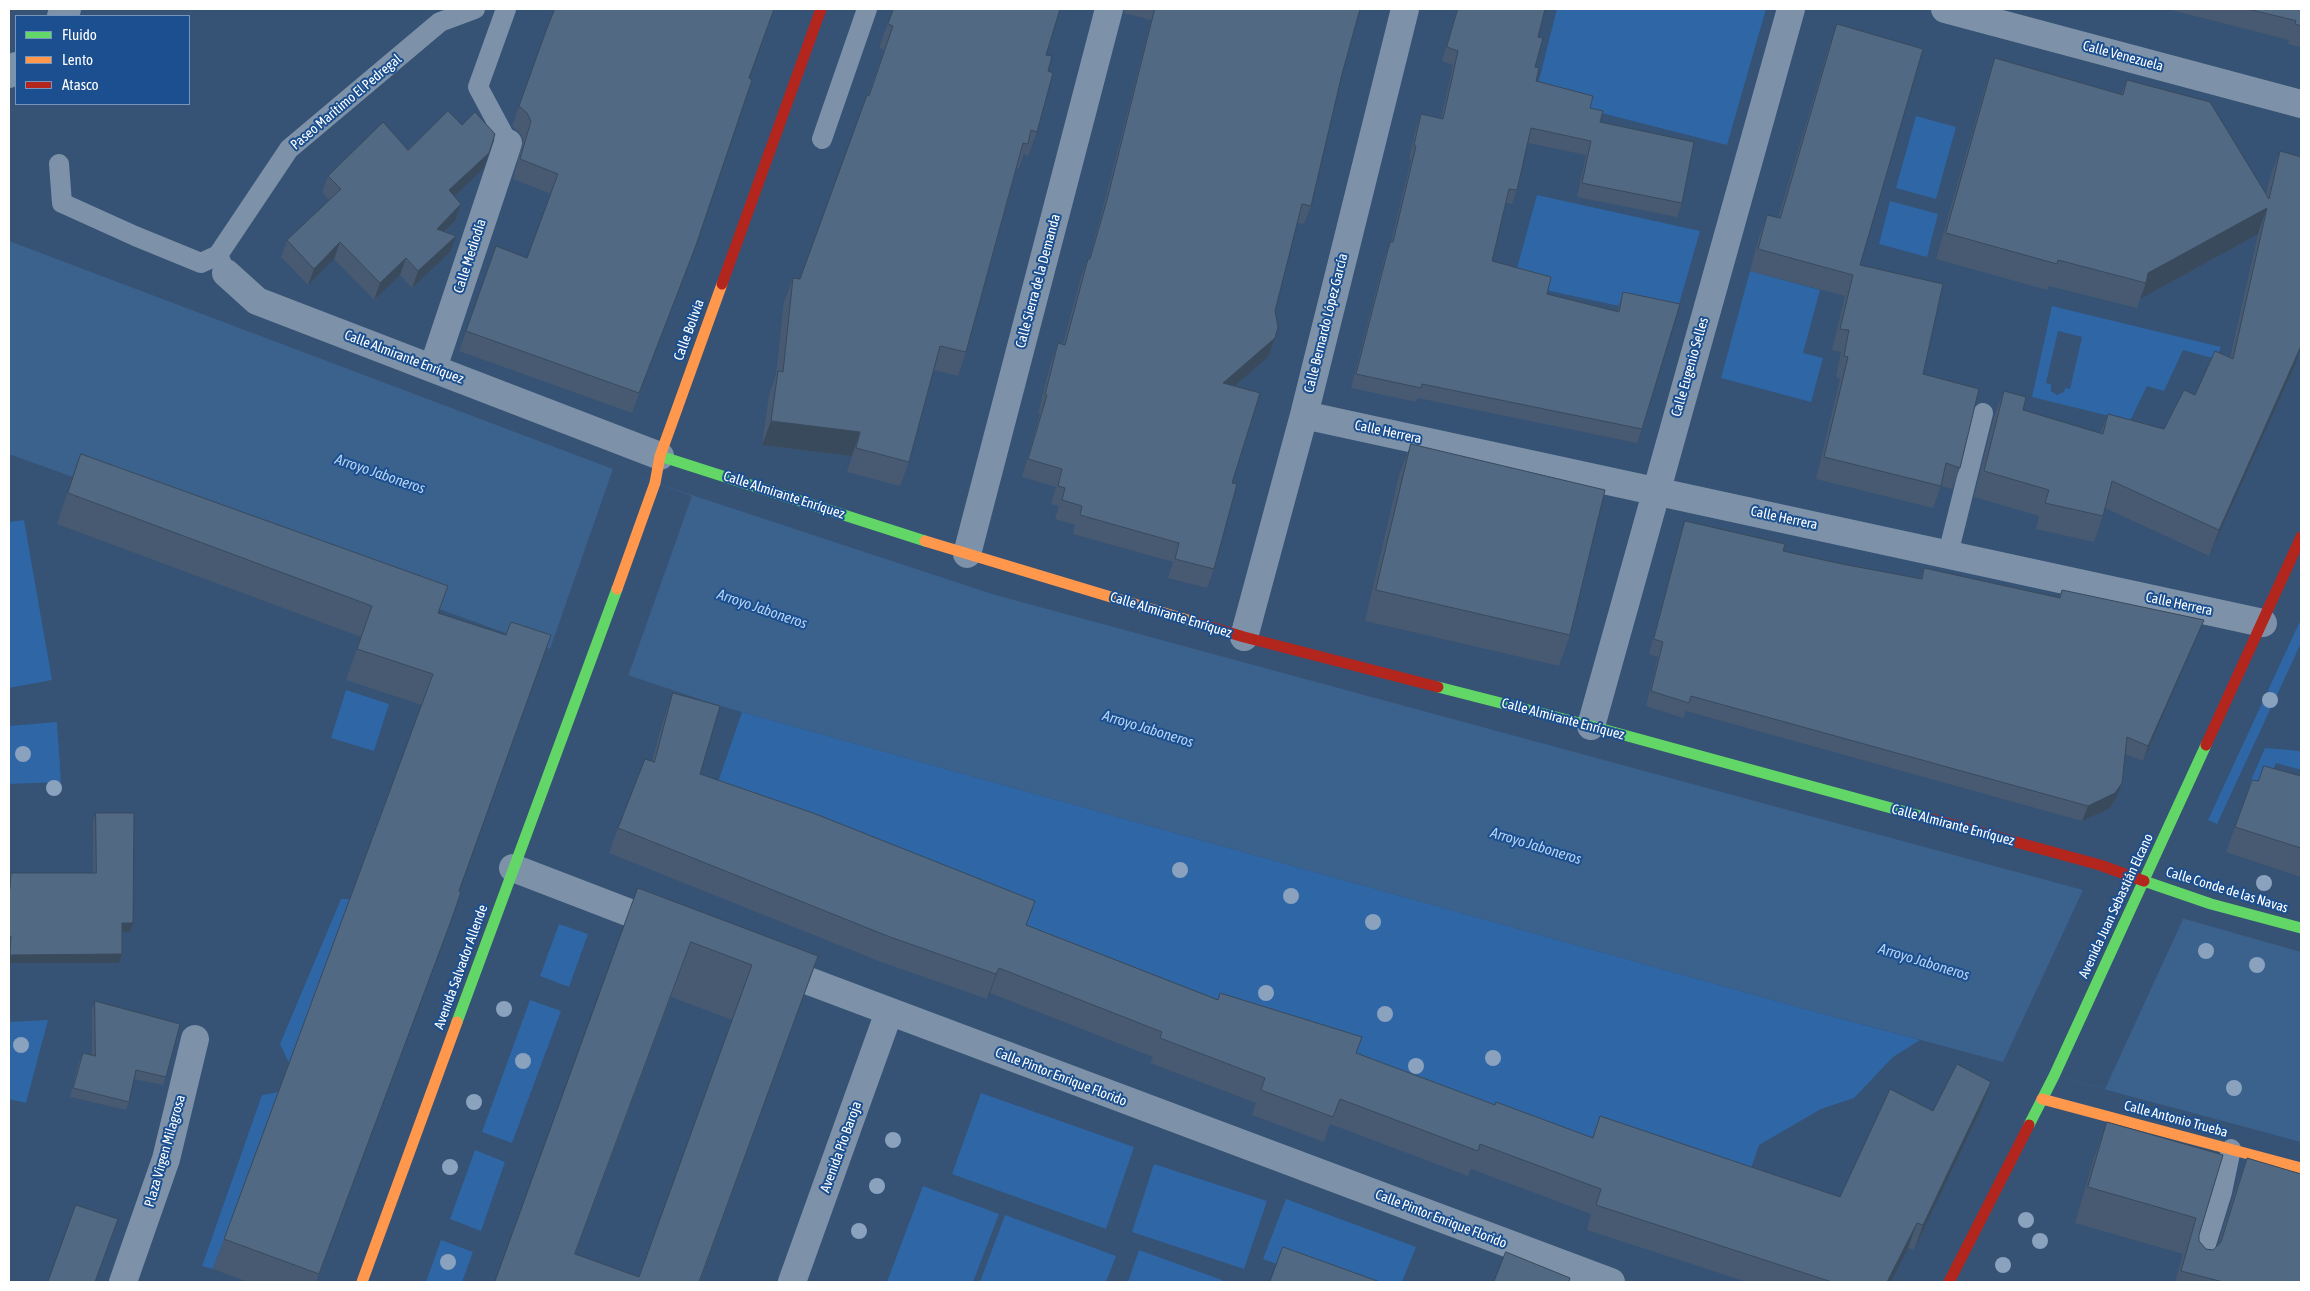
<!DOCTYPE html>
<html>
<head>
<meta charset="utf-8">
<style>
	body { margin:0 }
	#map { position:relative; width:2310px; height:1291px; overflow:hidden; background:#365274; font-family:"Asap Condensed",sans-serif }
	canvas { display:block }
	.frame { position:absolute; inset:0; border:10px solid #fff; pointer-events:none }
	.legend { position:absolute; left:15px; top:15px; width:175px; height:90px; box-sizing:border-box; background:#1b4f8f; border:1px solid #7695bc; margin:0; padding:6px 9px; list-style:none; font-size:15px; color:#fff }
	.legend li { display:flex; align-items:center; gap:10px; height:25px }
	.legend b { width:25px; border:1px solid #7695bc }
</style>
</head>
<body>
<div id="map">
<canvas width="2310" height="1291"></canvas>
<div class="frame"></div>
<ul class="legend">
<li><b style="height:6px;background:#63d668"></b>Fluido</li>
<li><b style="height:6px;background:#ff974d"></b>Lento</li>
<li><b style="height:6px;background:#b3261e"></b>Atasco</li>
</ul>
</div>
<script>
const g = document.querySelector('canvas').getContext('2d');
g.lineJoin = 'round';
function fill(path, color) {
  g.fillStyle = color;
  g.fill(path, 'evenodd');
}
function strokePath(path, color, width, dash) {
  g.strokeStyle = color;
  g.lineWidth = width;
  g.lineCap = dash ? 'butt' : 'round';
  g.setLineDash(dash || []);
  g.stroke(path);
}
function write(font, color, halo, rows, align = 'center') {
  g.font = font + ' "Asap Condensed",sans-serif';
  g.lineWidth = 4;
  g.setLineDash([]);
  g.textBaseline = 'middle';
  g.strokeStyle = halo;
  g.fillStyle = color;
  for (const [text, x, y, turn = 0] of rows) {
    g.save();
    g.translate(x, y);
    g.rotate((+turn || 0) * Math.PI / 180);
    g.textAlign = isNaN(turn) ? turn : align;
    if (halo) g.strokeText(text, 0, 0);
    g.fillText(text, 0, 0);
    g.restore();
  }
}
const green = new Path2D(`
	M1557,9h209l-39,136 -192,-49z
	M1916,116l40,11 -20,72 -40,-11z
	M1537,195l163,36 -25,87 -162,-35z
	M1890,201l48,13 -11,43 -48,-13z
	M1750,271l70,19 -17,63 20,5 -12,44 -90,-24z
	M2052,306l169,41 -5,12 -33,-9 -19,41 -17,-5 -17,35 -98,-24zM2058,331l24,6 -12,52 -5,-1 -1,4 -7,3 -6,-4v-7l-5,-1z
	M24,520l28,160 -43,8v-166z
	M2301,619v24l-84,181 -9,-4z
	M346,690l43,14 -15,47 -43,-13z
	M742,712l1063,297 115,31 -27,17 -39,41 -33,11 -62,36 -16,47 -249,-84 -530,-207 -246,-119z
	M57,722l4,60 -52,2v-58z
	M2265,748l36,3v19l-25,-7 -11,26 -16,-4z
	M341,899h9l-61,164 -9,-19z
	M559,924l29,10 -19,53 -29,-11z
	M530,1000l31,11 -49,132 -30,-11z
	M48,1020l-22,83 -17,-4v-77z
	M279,1092l-66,177 -11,-3 60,-171z
	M981,1093l153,54 -28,82 -154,-55z
	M475,1150l30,12 -24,69 -31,-12z
	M1154,1164l113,37 -23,68 -112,-37z
	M923,1186l76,28 -26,68h-86z
	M1286,1199l130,48 -14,35h-76l-63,-23z
	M1005,1215l111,41 -10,26h-126z
	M441,1240l32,12 -11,30h-36z
	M1139,1250l83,30v2h-94z`);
const water = new Path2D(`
	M9,241l604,228 379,125 1091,296 218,62v190l-496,-133 -1088,-304 -167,-56 -541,-195z`);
const pier = new Path2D(`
	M613,469l79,27 -64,180 -78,-27z
	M2083,890l101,27 -79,172 -102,-27z`);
const lane = new Path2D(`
	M506,9l-28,78 30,56
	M822,139l45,-130
	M59,164l3,39 73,33 66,27 17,-8
	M226,273l-8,-18 71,-106 151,-127 35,-13
	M1948,554l35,-141
	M2197,1273l25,-81 9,-43`);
const street = new Path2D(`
	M1945,9l356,95
	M61,16l6,-7
	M9,74l7,-8
	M226,273l31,28 403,155
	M433,368l75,-225
	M1304,415l959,208
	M967,554l142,-545
	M1244,637l60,-222 101,-406
	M1591,726l200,-717
	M513,868l151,58
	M774,968l837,314
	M123,1282l43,-123 29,-120
	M792,1282l97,-270`);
const fast = new Path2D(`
	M660,456l265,85
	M1438,687l153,39 333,91
	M2144,881l67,23 90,24
	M457,1022l160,-433
	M2029,1125l25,-49 152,-331`);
const slow = new Path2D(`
	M925,541l269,81
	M617,589l38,-106 5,-27 62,-172
	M2042,1099l259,69
	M362,1282l95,-260`);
const jam = new Path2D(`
	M722,284l99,-275
	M1194,622l50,15 194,50
	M2206,745l95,-208
	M1924,817l176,48 44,16
	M1949,1282l80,-157`);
const trees = [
	[2270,700],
	[23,754],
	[54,788],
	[1180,870],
	[2264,883],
	[1291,896],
	[1373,922],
	[2206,951],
	[2257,965],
	[1266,993],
	[504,1009],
	[1385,1014],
	[21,1045],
	[1493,1058],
	[523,1061],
	[1416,1066],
	[2234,1088],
	[474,1102],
	[893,1140],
	[450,1167],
	[877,1186],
	[2026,1220],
	[859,1231],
	[2040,1241],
	[448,1262],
	[2003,1265]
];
const wall = new Path2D(`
	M893,9l153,46 2,16 -11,61 -9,24 -4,-2 -5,14h-2l-51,184 -8,24 -24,-6 -25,92 -9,24 -53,-14 5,-16 -90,-11 7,-50 7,-21 8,-72 9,-24 7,1 68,-184 16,-45 -5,-2z
	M1124,9h236l-18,65 -31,132 -7,18 -7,-1 -22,88v27l-7,19 -34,29 -2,97 -18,86 -7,19 -39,-10 5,-16 -100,-28 2,-9 -20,-6 4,-13 -8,-2 5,-17 -34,-10 18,-63 -2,-1 13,-51 7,-19 5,1 18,-67 7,-18h1l11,-40 51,-199 -27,-7z
	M1457,9h88l-7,28 -3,30 1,14 54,27 10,14 82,81 -5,14 -100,-20 9,-42 -58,-12 -11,47 -5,14 -6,-1 -14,58 55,33 70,17 6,-19 19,137 -5,14 -219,-45 -2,4 -65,-14 34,-132 5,-14h1l20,-82 -2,-1 7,-31 5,-14 20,4 12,-53 -11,-4z
	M2167,9h134v38l-13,-3 1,-4z
	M1837,24l23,241 63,109 37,94 -8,21 -11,-3 -8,22 -117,-29 24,-100 -4,-2 5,-25 -9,-2 13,-54 -95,-25 9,-34 8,-22 11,3 51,-172z
	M540,48l209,30 -62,190 -55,145 -173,-62 37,-105 31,12 24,-64 -38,-15 10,-39 -3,-7 -8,-7z
	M1995,58l126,36 6,-14 139,115 4,-18 10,-26 16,212 -87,193 -104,-48 -2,8 -9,26 -58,-13 3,-13 -65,-19 20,-80 10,-26 19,19 77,24 8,-20 56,15 31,-34 35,-37 28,-124 -118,65 -3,9 -88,-22 -2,4 -111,-31 50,-175z
	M408,150l81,3 -6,16 -29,27 7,8 -6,17 -10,11 5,20 -38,36 -12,-13 -26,25 -40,-41 -26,26 -27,-28 6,-17 42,-40 -7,-8 6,-16z
	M1411,444l159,191 -11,31 -194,-45 34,-146z
	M81,454l357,159 21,278 -20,60 -123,331h-68l-35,-13 209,-564 -76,-25 15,-43 -304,-113 13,-39z
	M1685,521l98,30 59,13 78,15 4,-11 135,29 3,-7 136,45 -55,126 -18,-7 -9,44 -6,10 -28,13 -396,-110 -3,7 -37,-12 12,-49 -9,-3 31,-118z
	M673,693l27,81 326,151 330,128 139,52 97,33 8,-22 240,81 93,-86 58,-29 -9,25 -68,143 -6,-2 -17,34h-144l-160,-52 4,-16 -120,-45 -3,7 -138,-52 -6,18 -72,-27 4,-12 -106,-40 3,-6 -163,-64 -3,6 -106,-37 -272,-109 9,-25 34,-67 12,-43z
	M2301,776v101l-75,-25 26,-72 6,1z
	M96,813l37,110 -3,9h-8v22l-3,9h-110v-85l2,-5h82v-52z
	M638,888l180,68 -118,326h-205zM671,997l61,23 -93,257 -64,-23z
	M95,1001l71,76 -3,8 -29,-6 -5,23 -3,8 -56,-13 9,-36 4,-8 9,2v-46z
	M2107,1122l116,33 -24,80v6l7,8 7,1 5,-5 16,-51 13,-36 54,124h-126l8,-28 -108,-31 19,-65z`);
const shadedWall = new Path2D(`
	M489,153l-6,16 -40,38 6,-17z
	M461,204l-6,17 -24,24 6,-16z
	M2267,208l-9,26 -118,65 6,-16 2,-10z
	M456,236l-6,16 -38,36 6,-17z
	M340,242l-6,17 -26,26 6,-16z
	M406,258l-6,17 -26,25 6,-17z
	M1275,338l-7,19 -52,45 7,-19z
	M2301,346l-5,17 -87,193 10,-26z
	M771,421l89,11 -8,24 -90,-11z
	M2204,620l-6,15 -55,126 5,-15z
	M2122,783l-6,15 -6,10 -28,13 6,-15z
	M122,923h11l-3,9h-11z
	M122,954l-3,9h-110v-3l1,-5z
	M999,968l-9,25 -3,6 9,-25z
	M1991,1082l-9,25 -68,143 9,-25z
	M1917,1223l-9,25 -17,34h-4z`);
const building = new Path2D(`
	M555,9h219l-25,69 3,2 -57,168 -56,145 -173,-62 30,-85 31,12 31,-84 -38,-15 11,-38 -4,-8 -8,-7 28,-78z
	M894,9h166l-14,46 6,1 -4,15 5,2 -16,59 -6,-2 -3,14 -5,-1 -57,209 -26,-6 -31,116 -53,-14 4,-16 -89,-11 7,-50 5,1 10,-94 7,1 67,-184 2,1 24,-70 -5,-2z
	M1155,9h205l-18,65 -31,132 -9,-2 -27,107 3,16 -3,11 -52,45 37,10 -28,90 5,1 -23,85 -39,-10 4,-16 -99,-28 2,-9 -20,-6 3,-12 -7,-2 4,-17 -34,-10 19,-64h-2l13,-52 7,2 23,-86h2l17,-59z
	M1458,9h87l-7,28 5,1 -8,29 4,1 -3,13 57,15 -3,12 13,3 -3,11 94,20 -12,61 -100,-20 9,-42 -60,-13 -14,62 -8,-1 -17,72 59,16 -4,17 72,18 4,-20 57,12 -38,125 -220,-45 -1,4 -65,-14 34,-132h3l23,-96 -2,-1 7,-31 22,5 15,-68 -11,-4z
	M2248,9h53v17l-6,-2 1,-3z
	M1837,24l86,25 -63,216 83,19 -20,90 56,15 -19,79 -14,-5 -5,23 -117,-29 24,-100 -4,-1 5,-26 -9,-1 13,-54 -95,-26 9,-34 13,3z
	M1995,58l128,37 4,-15 83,22 59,97 11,-48 21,6v189l-82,184 -107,-49 -9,35 -58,-13 4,-13 -65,-19 20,-80 22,6 -3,13 80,24 5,-20 56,15 20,-39 11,5 20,-44 18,8 34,-151 -119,65 -2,10 -88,-23 -1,4 -111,-31z
	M448,111l14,14 13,-13 20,22 -6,19 -40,37 12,14 -24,25 19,7 -38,35 -12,-13 -26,25 -40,-41 -26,27 -27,-29 54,-51 -13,-13 55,-54 25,28z
	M1411,444l194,46 -35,145 -194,-45z
	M81,454l367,132 -10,27 68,22 5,-13 40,13 -92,256 2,1 -10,29 -132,353 -95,-35 209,-565 -76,-25 15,-43 -304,-113z
	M1685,521l100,23 -2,7 59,13 80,15 2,-11 136,30 2,-8 142,30 -56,126 -21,-9 -5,46 -7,10 -27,13 -397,-110 -2,7 -38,-12 12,-49 -9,-3z
	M673,693l47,13 -20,68 113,39 222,88 -9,24 192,75 2,-7 142,44 -6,16 139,52 1,-3 97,36 7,-22 240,81 50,-108 43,22 24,-47 34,18 -68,143 -6,-2 -30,59h-55l-236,-77 5,-16 -121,-45 -2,7 -138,-52 -7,18 -72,-27 4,-12 -105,-40 2,-6 -163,-64 -3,6 -106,-37 -272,-109 27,-69 9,3z
	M2264,766l37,10v72l-66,-21 17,-47 6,1z
	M96,813h38l-1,110h-11v31l-112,1 1,-19h-2v-47h1l1,-16h85z
	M638,888l180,68 -119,326h-204zM691,942l61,23 -113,312 -64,-23z
	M95,1001l85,23 -14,53 -30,-7 -7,32 -56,-14 10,-35 12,3z
	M2107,1122l116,33 -24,80v6l7,8 7,1 8,-8 26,-84 54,16v108h-78l-42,-11 15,-53 -108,-31z
	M76,1205l42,14 -23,63h-47z
	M1283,1247l97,35h-110z
	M1506,1252l64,26 -1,4h-75z`);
const streetNames = [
	["Calle Venezuela",2123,56,15],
	["Paseo Marítimo El Pedregal",346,102,-40],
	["Calle Mediodía",470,256,-72],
	["Calle Sierra de la Demanda",1038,281,-75],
	["Calle Bernardo López García",1326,323,-76],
	["Calle Bolivia",689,330,-70],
	["Calle Almirante Enríquez",404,357,21],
	["Calle Eugenio Selles",1690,367,-74],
	["Calle Herrera",1388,432,12],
	["Calle Almirante Enríquez",784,495,18],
	["Calle Herrera",1784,518,12],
	["Calle Herrera",2179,604,12],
	["Calle Almirante Enríquez",1171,615,17],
	["Calle Almirante Enríquez",1563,719,15],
	["Calle Almirante Enríquez",1953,825,15],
	["Calle Conde de las Navas",2227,890,17],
	["Avenida Juan Sebastián Elcano",2116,906,-65],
	["Avenida Salvador Allende",461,967,-70],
	["Calle Pintor Enrique Florido",1061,1077,21],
	["Calle Antonio Trueba",2176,1119,15],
	["Avenida Pío Baroja",841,1147,-70],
	["Plaza Virgen Milagrosa",165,1151,-74],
	["Calle Pintor Enrique Florido",1441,1219,21]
];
const waterNames = [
	["Arroyo Jaboneros",380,474,19],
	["Arroyo Jaboneros",762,609,19],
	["Arroyo Jaboneros",1148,729,17],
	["Arroyo Jaboneros",1536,846,17],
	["Arroyo Jaboneros",1924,962,17]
];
fill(green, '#2f66a5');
fill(water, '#3b618d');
fill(pier, '#365274');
strokePath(lane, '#7d92a8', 20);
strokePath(street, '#7d92a8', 28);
strokePath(fast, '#63d668', 11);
strokePath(slow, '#ff974d', 11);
strokePath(jam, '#b3261e', 11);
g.fillStyle = '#8aa2be';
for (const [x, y] of trees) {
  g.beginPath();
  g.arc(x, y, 8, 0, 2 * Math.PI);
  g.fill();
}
fill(wall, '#475a72');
fill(shadedWall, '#394a5c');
fill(building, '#526984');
strokePath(building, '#394a5c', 1);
write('14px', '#fff', '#1b4f8f', streetNames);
write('italic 15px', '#b5d3f5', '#1b4f8f', waterNames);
</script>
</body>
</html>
